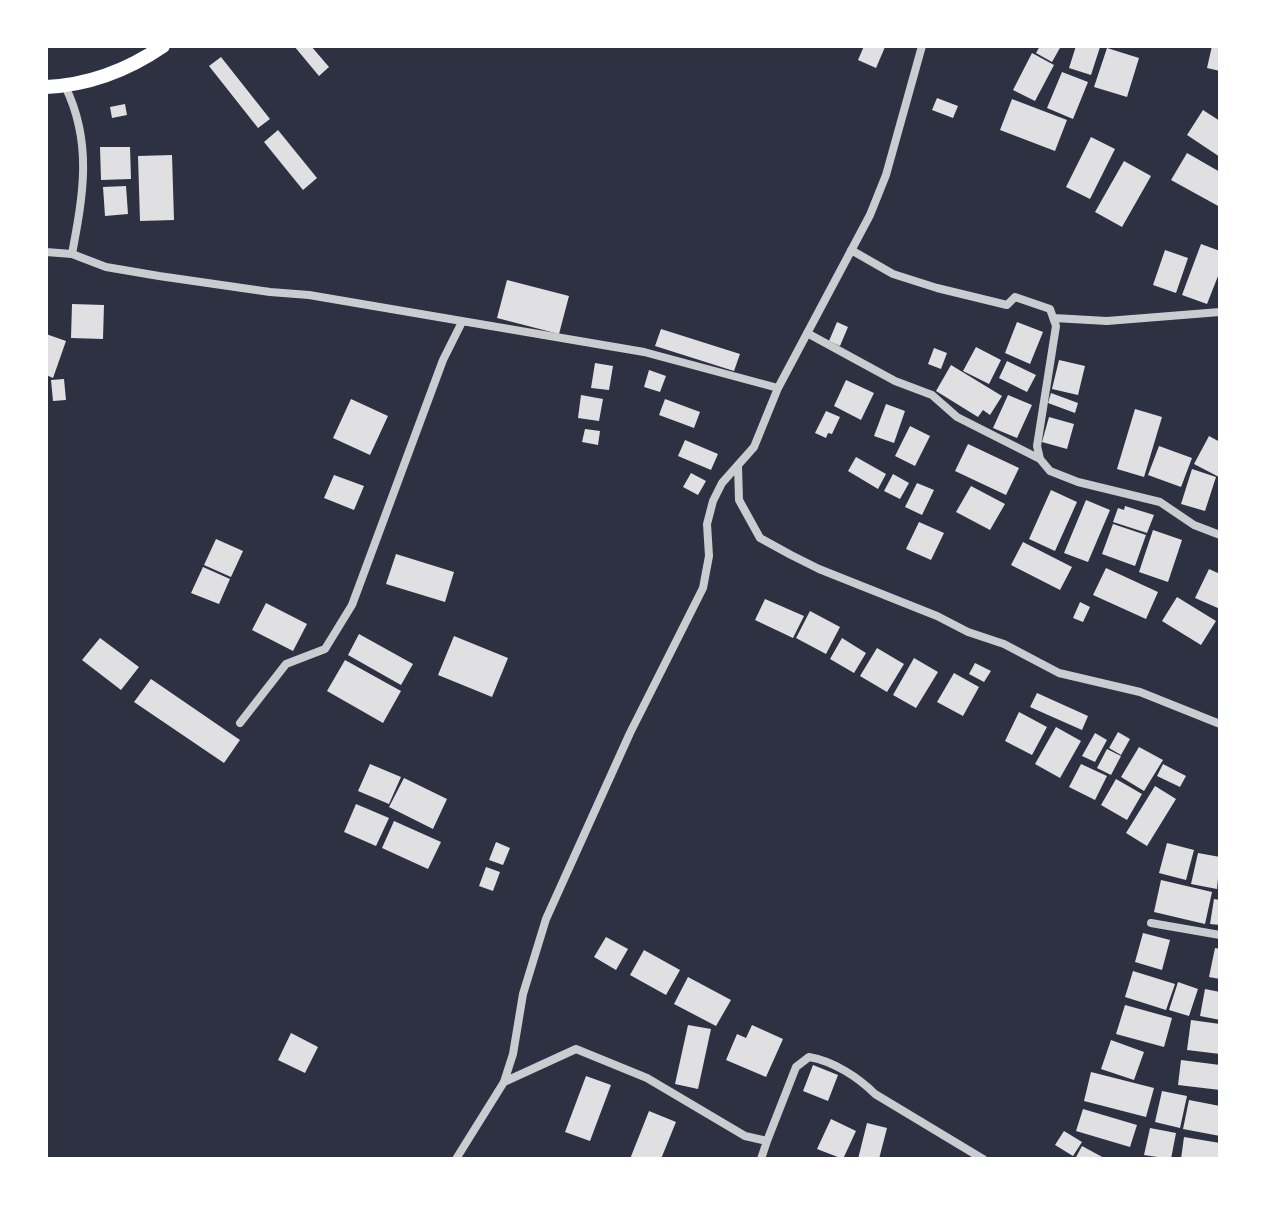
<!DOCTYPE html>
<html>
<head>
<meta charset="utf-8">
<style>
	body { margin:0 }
	#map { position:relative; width:1266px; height:1205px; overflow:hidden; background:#2d3142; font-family:Rubik,sans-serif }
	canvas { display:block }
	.frame { position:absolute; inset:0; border:48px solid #fff; pointer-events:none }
</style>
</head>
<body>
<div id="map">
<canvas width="1266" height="1205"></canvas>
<div class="frame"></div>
</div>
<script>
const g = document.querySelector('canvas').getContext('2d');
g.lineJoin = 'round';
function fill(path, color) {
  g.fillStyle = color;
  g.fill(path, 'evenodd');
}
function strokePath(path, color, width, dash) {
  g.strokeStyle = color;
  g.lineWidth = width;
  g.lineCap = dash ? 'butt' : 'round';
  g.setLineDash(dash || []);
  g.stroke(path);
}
const building = new Path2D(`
	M294,46h17l18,21 -10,9z
	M864,46l21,1 -9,21 -18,-8z
	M1040,46h21l-9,16 -16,-9z
	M1076,46l24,1 -9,28 -22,-7z
	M1212,46h8v25l-13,-3z
	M1107,48l32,10 -12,39 -33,-10z
	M1032,53l22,12 -19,36 -22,-11z
	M221,57l49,62 -12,9 -49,-62z
	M1062,72l26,10 -15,37 -26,-11z
	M937,98l21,8 -5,12 -21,-8z
	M1012,99l55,21 -12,31 -55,-21z
	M125,104l2,11 -15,3 -2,-11z
	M1203,110l17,11v36l-33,-22z
	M278,130l39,48 -14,12 -39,-48z
	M1091,137l24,12 -25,50 -24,-12z
	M100,147h30l1,32 -30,1z
	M1187,153l33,19v35l-49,-27z
	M172,155l2,65 -34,1 -2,-65z
	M1124,161l27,15 -29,51 -27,-15z
	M126,186l2,28 -23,2 -2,-29z
	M1201,244l19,7v20l-13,33 -25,-9z
	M1165,250l23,8 -12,35 -23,-8z
	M507,280l62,16 -10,38 -62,-16z
	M72,304l32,1 -1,34 -32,-1z
	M837,322l11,5 -8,19 -11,-5z
	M1017,322l26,10 -13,32 -25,-11z
	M661,329l79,25 -6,17 -79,-25z
	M46,334l20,7 -13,37 -7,-3z
	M976,347l25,13 -12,24 -26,-13z
	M934,348l13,5 -6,16 -13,-5z
	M1059,360l26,6 -7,29 -26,-6z
	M1007,361l29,14 -9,17 -28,-14z
	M595,363l18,3 -4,24 -18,-2z
	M951,365l51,31 -12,19 -7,-5 -5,7 -42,-26z
	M649,370l17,6 -6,16 -16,-5z
	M64,379l2,21 -13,1 -2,-21z
	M846,380l28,13 -13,27 -27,-14z
	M1051,393l27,10 -3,10 -27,-10z
	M581,395l22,4 -4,22 -21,-3z
	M1008,395l24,10 -15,33 -24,-10z
	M351,399l37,17 -18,39 -37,-17z
	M665,399l35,13 -6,16 -35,-13z
	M886,404l19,7 -11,32 -20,-7z
	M1135,409l27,8 -18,60 -27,-8z
	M826,411l14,6 -8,17 -4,-1 -2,5 -11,-5z
	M1049,417l25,7 -7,25 -25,-7z
	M910,426l20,10 -15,30 -20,-10z
	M585,429l15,2 -2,14 -16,-3z
	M1209,436l11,6 -1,35 -25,-13z
	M685,440l33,14 -7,16 -33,-14z
	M968,444l51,24 -13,27 -51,-24z
	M1159,446l33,12 -11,29 -33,-12z
	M856,457l30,17 -8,15 -30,-18z
	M1192,469l24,8 -11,34 -24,-7z
	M691,473l15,8 -8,14 -15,-8z
	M893,474l16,9 -9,16 -16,-8z
	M334,475l30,11 -10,24 -30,-12z
	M917,483l17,7 -12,25 -17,-8z
	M971,486l34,18 -15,26 -34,-18z
	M1051,490l26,12 -22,49 -26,-12z
	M1086,500l24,10 -22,52 -24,-9z
	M1125,506l29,9 -7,18 -34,-11 5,-14 6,2z
	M919,522l25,11 -13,27 -25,-11z
	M1113,524l33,11 -11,31 -33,-12z
	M1153,530l29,10 -14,42 -29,-10z
	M216,539l27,12 -12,26 -27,-12z
	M1023,542l49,25 -12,23 -49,-25z
	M396,554l58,18 -9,30 -59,-18z
	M203,567l27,12 -11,25 -28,-11z
	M1106,568l52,24 -12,27 -53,-24z
	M1209,569l11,5v35l-25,-11z
	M1177,597l39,24 -15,24 -39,-24z
	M765,599l39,17 -11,22 -38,-18z
	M1080,602l10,5 -7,15 -10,-4z
	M266,603l41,21 -14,27 -41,-21z
	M810,611l30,16 -14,27 -30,-16z
	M359,634l54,30 -12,21 -53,-30z
	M454,636l54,22 -16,39 -54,-22z
	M100,638l39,29 -18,23 -39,-30z
	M842,638l24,15 -12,20 -24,-14z
	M877,648l27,16 -17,28 -27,-16z
	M914,658l24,14 -22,36 -23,-13z
	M345,660l56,31 -18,32 -56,-32z
	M975,663l16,8 -7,11 -15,-8z
	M954,673l25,14 -16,29 -26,-14z
	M151,679l89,61 -16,23 -90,-61z
	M1037,693l51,23 -6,14 -52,-23z
	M1019,712l28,15 -15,28 -27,-14z
	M1056,727l25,14 -21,37 -25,-14z
	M1118,732l12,7 -9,16 -12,-7z
	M1095,733l12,7 -12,22 -13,-6z
	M1139,747l24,13 -19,31 -23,-14z
	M1107,749l14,7 -10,19 -14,-7z
	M370,764l31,13 -12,27 -31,-13z
	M1081,764l26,12 -12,24 -26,-13z
	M1163,764l23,12 -6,11 -23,-11z
	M404,778l43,21 -14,30 -44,-22z
	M1116,779l26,15 -15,26 -26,-15z
	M1155,786l21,13 -29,47 -21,-13z
	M356,804l33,14 -13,28 -32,-14z
	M394,821l47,21 -13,27 -46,-21z
	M496,842l14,6 -7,17 -14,-5z
	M1167,843l27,7 -8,30 -27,-7z
	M1198,853l22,4 -3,32 -26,-5z
	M486,867l14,5 -7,19 -14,-5z
	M1161,880l51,12 -7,32 -51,-12z
	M1214,899l6,1v25l-10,-1z
	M1143,933l27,7 -8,30 -27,-8z
	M606,937l22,12 -12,21 -22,-13z
	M1215,948l5,1v30l-11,-2z
	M644,950l36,20 -14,25 -36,-20z
	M1133,971l42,13 -9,26 -41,-13z
	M688,977l43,23 -15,26 -42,-22z
	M1178,982l20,7 -9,27 -20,-6z
	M1205,989l15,3v28l-20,-4z
	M1125,1005l47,13 -8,29 -48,-13z
	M1191,1020l29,4v30l-33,-4z
	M688,1025l23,4 -13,60 -23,-5z
	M752,1025l31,14 -17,38 -40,-17 11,-26 9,4z
	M291,1033l27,14 -13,26 -27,-13z
	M1111,1040l33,12 -10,28 -33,-11z
	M1181,1060l39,5v25l-42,-5z
	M813,1065l25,10 -10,26 -25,-10z
	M1091,1072l63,16 -8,29 -62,-16z
	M586,1076l25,9 -21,56 -25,-9z
	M1162,1091l25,5 -7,32 -25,-6z
	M1189,1100l31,6v30l-37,-7z
	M1083,1109l54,16 -7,22 -54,-16z
	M649,1111l27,11 -15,37h-31z
	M831,1119l25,12 -13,28 -26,-10z
	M867,1123l20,5 -8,31h-21z
	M1150,1128l26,5 -5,26 -27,-4z
	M1064,1131l18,11 -9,14 -18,-11z
	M1184,1137l36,6v16h-39z
	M1082,1146l24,13h-31z`);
const minor = new Path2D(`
	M65,86c28,57 18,109 7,168
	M851,250l42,24 44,14 70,17 8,-8 35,12 6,17 -19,120 3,13 10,12 28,11 82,20 34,23 26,10
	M46,252l26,2 34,13 53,9 111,16 39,3 335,57 134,36
	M1054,318l53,3 113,-9
	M807,333l88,48 37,14 25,22 83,42
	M738,466l1,34 21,38 31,17 28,14 118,47 31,16 36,12 55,29 81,19 80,32
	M240,723l46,-59 39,-15 27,-44 91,-245 19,-38
	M1151,923l69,12
	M504,1082l72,-33 71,29 98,58 22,5 29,-74 13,-10c24,4 49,20 66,37l108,65
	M456,1159l48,-77 9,-28 10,-60 23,-75 84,-186 73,-145 6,-32 -2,-32 6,-23 9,-18 32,-36 24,-59 92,-173 16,-40 36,-129
	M761,1159l6,-18`);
const primary = new Path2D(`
	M46,87c43,-2 82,-17 117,-41`);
fill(building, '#e0e0e3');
strokePath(minor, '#caccd0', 8);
strokePath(primary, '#fff', 14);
</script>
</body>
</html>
